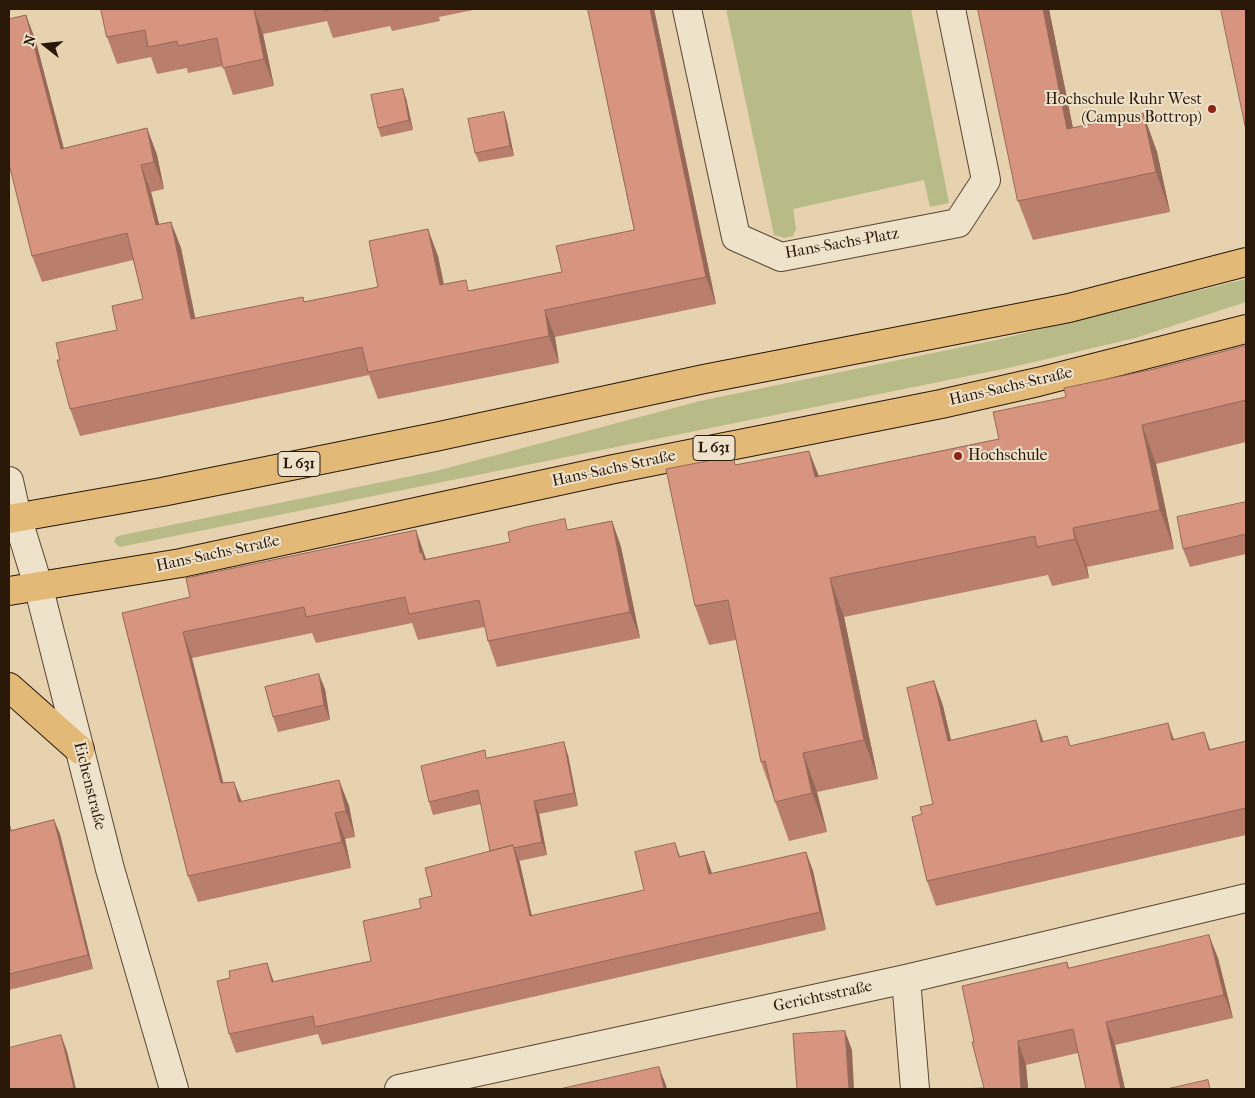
<!DOCTYPE html>
<html>
<head>
<meta charset="utf-8">
<style>
	body { margin:0 }
	#map { position:relative; width:1255px; height:1098px; overflow:hidden; background:#e6d2af; font-family:"IM FELL French Canon",serif }
	canvas { display:block }
	.frame { position:absolute; inset:0; border:10px solid #291708; pointer-events:none }
	.north { position:absolute; left:20px; top:20px; width:50px; height:50px; -webkit-text-stroke:4px #efe2cb; paint-order:stroke; rotate:286deg; font-size:14px; font-weight:700; line-height:20px; text-align:center; color:#291708 }
	.north::after { content:''; display:block; margin:auto; width:18px; height:22px; background:#291708; clip-path:polygon(50% 0,100% 100%,50% 72%,0 100%) }
</style>
</head>
<body>
<div id="map">
<canvas width="1255" height="1098"></canvas>
<div class="frame"></div>
<div class="north">N</div>
</div>
<script>
const g = document.querySelector('canvas').getContext('2d');
g.lineJoin = 'round';
function fill(path, color) {
  g.fillStyle = color;
  g.fill(path, 'evenodd');
}
function strokePath(path, color, width, dash) {
  g.strokeStyle = color;
  g.lineWidth = width;
  g.lineCap = dash ? 'butt' : 'round';
  g.setLineDash(dash || []);
  g.stroke(path);
}
function write(font, color, halo, rows, align = 'center') {
  g.font = font + ' "IM FELL French Canon",serif';
  g.lineWidth = 4;
  g.setLineDash([]);
  g.textBaseline = 'middle';
  g.strokeStyle = halo;
  g.fillStyle = color;
  for (const [text, x, y, turn = 0] of rows) {
    g.save();
    g.translate(x, y);
    g.rotate((+turn || 0) * Math.PI / 180);
    g.textAlign = isNaN(turn) ? turn : align;
    if (halo) g.strokeText(text, 0, 0);
    g.fillText(text, 0, 0);
    g.restore();
  }
}
const green = new Path2D(`
	M726,9h185l38,194 -19,4 -6,-27 -131,29 3,20 -3,7 -9,2 -10,-3z
	M1246,279v23l-111,36 -122,29 -893,180 -6,-5 2,-5 6,-2 314,-64 264,-70 296,-61z`);
const street = new Path2D(`
	M687,9l49,228 45,20 177,-34 28,-43 -35,-171
	M9,481l8,36 21,68 72,284 64,220
	M906,979l9,110
	M399,1089l507,-110 340,-81`);
const primary = new Path2D(`
	M9,519l153,-27 273,-55 269,-58 365,-71 177,-46
	M9,591l172,-28 433,-94 327,-65 97,-22 208,-53
	M9,687l71,63`);
const wall = new Path2D(`
	M101,9h377l-39,8 1,4 -48,10 -2,-5 -57,12 -6,-17 -64,13 11,52 -41,9 -10,-29 -35,7 -1,-5 -30,6 -6,-17 -34,7 -10,-27z
	M588,9h66l62,295 -161,33 4,26 -181,36 -9,-24 -289,61 -10,-27 -10,-49 57,-30 26,-31 -10,-39 -91,22 -10,-26 -6,-241 10,27 28,107 83,-21 10,27 7,34 -13,3 8,32 12,-2 10,26 14,71 108,-22 1,5 74,-15 60,-31 6,28 26,7 92,-19 72,-42z
	M978,9h71l24,119 70,-15 14,39 13,60 -137,28 -15,-39z
	M406,98l7,32 -32,7 -3,-9z
	M504,112l3,10 7,34 -35,6 -4,-9z
	M1246,346v96l-90,22 18,85 -87,18 2,11 -37,8 -4,-11 -204,42 34,162 -61,13 10,40 -38,9 -28,-79 -25,-122 -27,5 -14,-39 42,-141 72,-14 10,25 180,-37 67,-42 84,-27z
	M1246,502v52l-56,13 -7,-18z
	M612,521l9,26 19,91 -143,29 -9,-26 -3,-14 -67,13 -6,-17 -96,20 -4,-10 -120,25 31,125 19,19 97,-22 10,26 6,31 -10,2 6,29 -153,34 -10,-26 -66,-263 303,-57 1,3z
	M934,681l9,25 8,34 93,1 27,5 103,-7 37,10 35,-8v94l-310,71 -9,-25 -5,-67 11,-10z
	M325,689l5,31 -52,12 -5,-15z
	M568,755l10,51 -39,8 8,41 -28,6 13,55 112,-26 31,-47 5,13 24,-5 8,23 94,-22 7,19 13,59 -504,115 -4,-11 -82,19 -7,-19 45,-52 97,-21 50,-53 11,-12 58,-45 -9,-47 -48,11 -4,-13 58,-44z
	M54,820l6,14 33,135 -84,21v-169l2,9z
	M1218,958l15,60 -118,27 10,44h-39l-8,-36 -52,12 2,24 -44,-1 -10,-46 93,-80 2,6z`);
const shadedWall = new Path2D(`
	M254,9l9,25 11,52 -10,-27z
	M650,9h4l62,295 -10,-27z
	M1043,9h6l32,159 -14,-39z
	M26,15l10,27 35,134 -10,-27z
	M403,89l3,9 7,32 -4,-10z
	M504,112l3,10 7,34 -4,-10z
	M1143,113l14,39 13,60 -14,-40z
	M147,128l10,27 7,34 -10,-27z
	M141,165l10,27 15,60 -10,-27z
	M171,222l10,26 20,98 -10,-27z
	M428,229l10,27 11,56 -9,-27z
	M545,310l10,27 4,26 -10,-27z
	M1142,425l14,39 18,85 -14,-39z
	M809,451l15,39 -9,-13z
	M612,521l9,26 19,91 -10,-26z
	M1073,528l14,39 2,11 -14,-39z
	M416,530l9,26 2,9 -7,-12z
	M830,578l14,39 34,162 -14,-39z
	M183,632l9,26 38,151 -9,-26z
	M319,674l6,15 5,31 -6,-15z
	M934,681l9,25 14,60 -9,-25z
	M1036,720l9,26 -4,-4z
	M1168,723l9,25 -5,-8z
	M1204,732l9,25 -4,-7z
	M564,742l4,13 10,51 -4,-13z
	M803,753l14,39 10,40 -15,-39z
	M339,780l10,26 6,31 -9,-26z
	M234,782l10,25 -5,-5z
	M534,801l5,13 8,41 -5,-13z
	M335,813l10,26 6,29 -9,-26z
	M54,820l6,14 33,135 -5,-14z
	M9,821l6,24 -6,-17z
	M513,845l7,18 16,72 -6,-19z
	M704,851l7,19 5,23 -7,-19z
	M806,852l7,19 13,59 -6,-18z
	M1209,935l9,23 15,60 -9,-23z
	M267,963l7,19h-2z
	M1106,1022l9,23 10,44h-4z
	M845,1031l7,19 2,39h-5z
	M61,1035l6,16 9,38h-2v-1z
	M1018,1041l8,24 2,24h-7z
	M659,1067l7,18 1,4h-3z`);
const building = new Path2D(`
	M101,9h153l10,50 -41,9 -6,-30 -39,8 -1,-5 -29,6 -3,-17 -38,7z
	M323,9h10l-9,2z
	M588,9h62l56,268 -161,33 4,26 -181,36 -6,-25 -292,62 -13,-49h3l-4,-17 61,-13 -5,-24 31,-7 -16,-66 -95,23 -23,-92v-145l17,-4 35,134 86,-21 7,34 -13,3 15,60 15,-3 20,97 112,-22 1,5 74,-15 -9,-46 59,-12 12,56 26,-5 2,11 94,-19 -6,-26 78,-16z
	M978,9h65l24,120 76,-16 13,59 -138,29z
	M1221,9h25v121z
	M403,89l6,31 -31,8 -7,-33z
	M504,112l6,34 -35,7 -7,-34z
	M1246,346v54l-104,25 18,85 -87,18 2,11 -38,8 -2,-11 -205,42 34,162 -61,13 9,40 -37,9 -10,-41 -4,1 -33,-162 -33,6 -29,-137 67,-13 2,9 74,-14 6,26 184,-38 -6,-27 73,-15 -2,-9 86,-18z
	M1246,502v32l-63,15 -6,-32z
	M565,519l2,11 45,-9 18,91 -142,29 -9,-41 -70,14 -4,-17 -99,20 -2,-10 -121,25 38,151 13,-1 5,20 100,-22 7,31 -11,2 7,29 -154,34 -66,-263 68,-16 -4,-19 230,-48 4,23 2,-1 2,8 86,-18 -2,-10 18,-5z
	M319,674l5,31 -51,12 -8,-30z
	M934,681l14,60 88,-21 5,22 26,-6 3,10 98,-23 4,17 32,-8 5,18 37,-9v67l-319,73 -15,-64 10,-3 -2,-7 13,-3 -26,-116z
	M564,742l10,51 -40,8 8,41 -28,6 -1,-3 -23,6 -12,-61 -49,12 -8,-36 64,-16 1,8z
	M54,820l34,135 -79,19v-146v3z
	M675,843l4,14 25,-6 5,23 97,-22 14,60 -505,115 -2,-11 -84,18 -12,-53 13,-3 -1,-7 38,-8 5,19 99,-21 -8,-40 58,-13 -2,-9 13,-3 -7,-28 88,-23 17,71 114,-26 -9,-38z
	M1209,935l15,60 -118,27 15,67h-35l-13,-60 -55,12 3,48h-58l21,-1 -12,-46h2l-12,-56 105,-24 1,6z
	M845,1031l4,58h-52l-4,-55z
	M61,1035l13,53 -4,1h-61v-41z
	M659,1067l5,22h-104z
	M1208,1080l2,9h-43z`);
const markers = [
	[1212,109,5,"#8f2418"],
	[958,456,5,"#8f2418"]
];
const shields = [
	[714,448,42],
	[299,464,42]
];
const shieldNames = [
	["L 631",714,448],
	["L 631",299,464]
];
const poiNames = [
	["Hochschule Ruhr West",1202,100],
	["(Campus Bottrop)",1202,118],
	["Hochschule",968,456,"left"]
];
const streetNames = [
	["Hans-Sachs-Platz",842,244,-10],
	["Hans-Sachs-Straße",1011,387,-13],
	["Hans-Sachs-Straße",614,469,-12],
	["Hans-Sachs-Straße",218,554,-12],
	["Eichenstraße",89,786,76],
	["Gerichtsstraße",823,997,-12]
];
fill(green, '#b8bb88');
strokePath(street, '#584632', 30);
strokePath(primary, '#291708', 30);
strokePath(street, '#efe2cb', 28);
strokePath(primary, '#e3b978', 28);
fill(wall, '#b97f6c');
fill(shadedWall, '#966858');
fill(building, '#d7947e');
strokePath(building, '#966858', 1);
for (const [x, y, r, color] of markers) {
  const dot = new Path2D();
  dot.arc(x, y, r, 0, 2 * Math.PI);
  g.fillStyle = color;
  g.fill(dot);
  strokePath(dot, '#efe2cb', 2);
}
for (const [x, y, w] of shields) {
  const box = new Path2D();
  box.roundRect(x - w / 2, y - 12.5, w, 25, 4);
  g.fillStyle = '#efe2cb';
  g.fill(box);
  strokePath(box, '#291708', 1);
}
write('bold 15px', '#291708', null, shieldNames);
write('16px', '#291708', '#efe2cb', poiNames, 'right');
write('16px', '#291708', '#efe2cb', streetNames);
</script>
</body>
</html>
